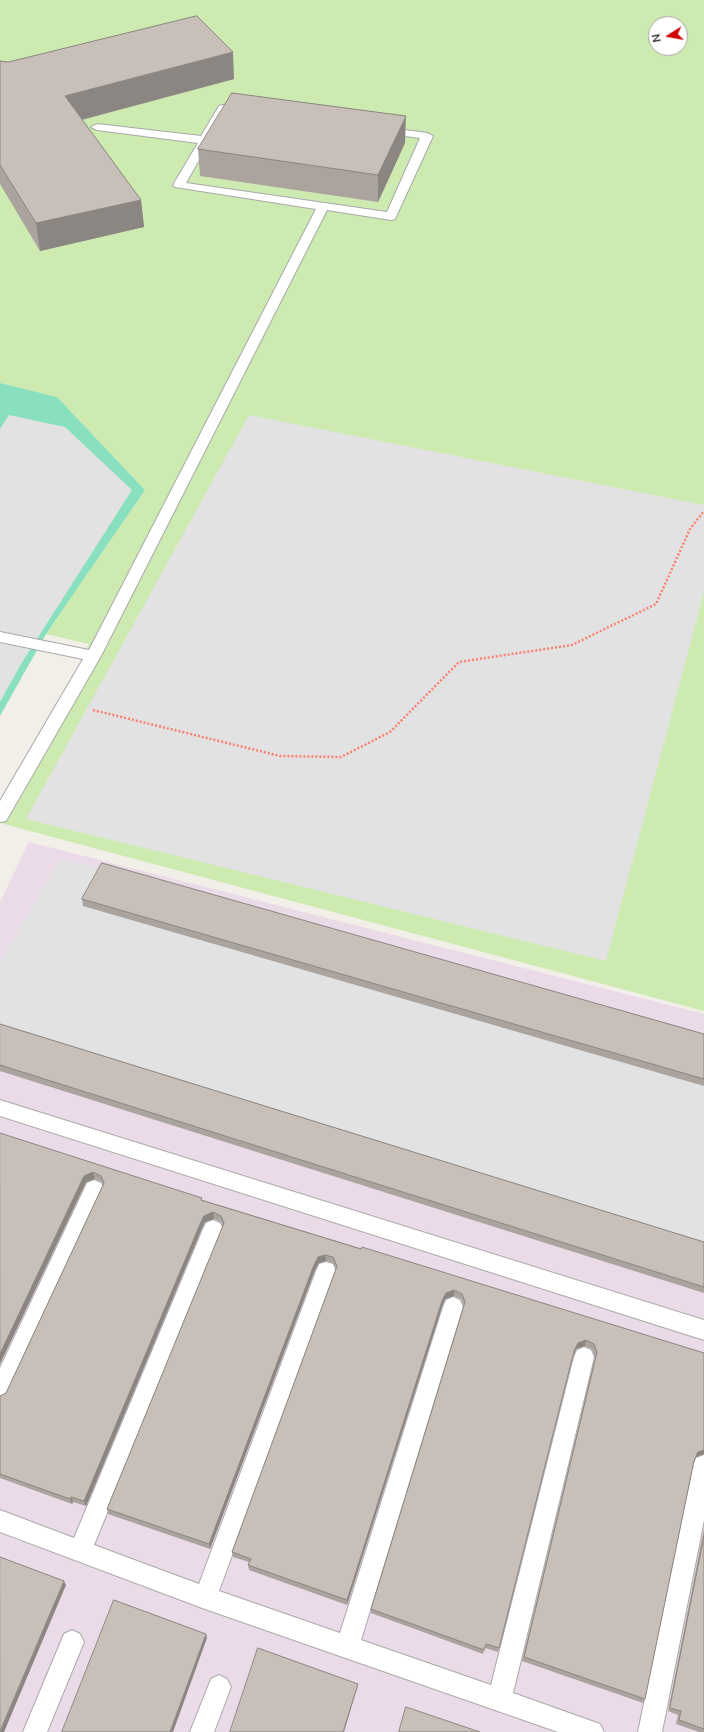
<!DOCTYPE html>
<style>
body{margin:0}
#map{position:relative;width:704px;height:1732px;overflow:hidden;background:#f2efe9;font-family:"Nunito Sans",sans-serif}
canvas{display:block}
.north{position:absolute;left:648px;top:16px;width:40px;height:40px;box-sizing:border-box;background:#fff;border:1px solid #a7a7a7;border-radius:50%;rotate:259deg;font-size:11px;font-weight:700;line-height:16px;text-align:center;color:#222}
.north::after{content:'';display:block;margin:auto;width:14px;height:18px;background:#d40000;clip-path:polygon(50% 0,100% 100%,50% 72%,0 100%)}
</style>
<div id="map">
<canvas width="704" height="1732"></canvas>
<div class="north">N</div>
</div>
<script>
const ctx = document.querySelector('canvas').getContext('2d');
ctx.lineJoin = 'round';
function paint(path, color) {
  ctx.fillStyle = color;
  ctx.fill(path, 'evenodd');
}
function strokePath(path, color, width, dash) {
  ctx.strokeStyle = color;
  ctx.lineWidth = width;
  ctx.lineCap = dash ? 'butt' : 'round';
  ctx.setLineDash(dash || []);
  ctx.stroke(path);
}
paint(new Path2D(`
 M29 842 704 1014V1732H0V902Z`), '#ebdbe8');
paint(new Path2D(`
 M0 0H704V1011L0 823V816L41 746 89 644 46 634 145 490 57 397 0 383ZM656 24H680V48H656Z`), '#cdebb0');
paint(new Path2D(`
 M0 383 57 397 145 490 46 634 0 716Z`), '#88e0be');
paint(new Path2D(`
 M9 415 65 427 132 490 21 664 0 702V429Z
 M249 415 704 505V592L606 961 26 819Z
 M60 858 704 1041V1249L0 1030V962Z`), '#e2e2e2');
const lane = new Path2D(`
 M223 105 427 133 433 136 395 219 391 220 327 210 101 656 6 821 0 822V801L83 659 0 642V632L89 650 316 209 175 187 173 185 198 143 97 130 91 127 97 124 201 136 219 106ZM226 112 420 138 387 212 186 183Z
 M0 1100 704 1320V1340L0 1116Z
 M94 1180 101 1183 104 1189 7 1398 0 1401V1368L87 1183Z
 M213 1220 220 1223 223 1229 94 1545 199 1584 316 1271 319 1264 326 1262 333 1264 336 1271 219 1591 340 1633 443 1307 446 1300 453 1297 460 1300 463 1307 361 1640 491 1685 574 1357 577 1350 584 1347 591 1350 594 1357 513 1693 600 1724 604 1732H558L205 1609 0 1532V1510L74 1538 203 1229 206 1223Z
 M704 1455V1520L662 1732H638L693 1466 696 1458Z
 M72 1630 80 1634 84 1642 47 1732H23L64 1634Z
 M219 1675 227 1679 231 1687 214 1732H190L211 1679Z`);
strokePath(lane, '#a9a9a9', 2);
strokePath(new Path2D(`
 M93 710 280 756 341 757 390 732 459 662 572 645 656 604 690 529 704 511`), '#fa8072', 2.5, [2, 2]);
paint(lane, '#fff');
paint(new Path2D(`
 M0 61 8 62 234 79 82 120 141 200 144 227 40 251 0 184Z
 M405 143 378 202 200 176 198 149Z
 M82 899 704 1034V1086L83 906Z
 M0 1024 704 1242V1293L0 1071Z
 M0 1133 202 1200 704 1353V1454L696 1457 694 1461 645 1699 643 1703 522 1661 595 1357 592 1349 585 1346 576 1349 573 1356 498 1652 485 1648 483 1654 371 1613V1609L464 1306 461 1299 454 1296 445 1299 442 1307 347 1605 249 1570 248 1565 249 1562 233 1557 232 1552 336 1269 333 1263 326 1261 319 1263 315 1270 210 1549 108 1514 107 1509 223 1226 221 1222 214 1219 205 1222 202 1228 86 1506 73 1502 72 1504 0 1478V1396L6 1393 103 1185 102 1182 95 1179 86 1182 0 1364Z
 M704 1528V1732H699L676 1724 678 1715 668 1711Z`), '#aba49e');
paint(new Path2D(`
 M233 52 234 79 69 123 65 96Z
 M406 116 405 143 378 202V175Z
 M141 200 144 227 40 251 36 223Z
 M93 1172 95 1179 86 1182 0 1364V1354L84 1176Z
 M213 1212 214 1219 205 1222 202 1228 86 1506 84 1501 201 1222 204 1216Z
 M325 1255 326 1261 319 1263 315 1270 210 1549 209 1544 314 1265 318 1257Z
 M454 1290V1296L445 1299 442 1307 347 1605V1600L442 1301 446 1293Z
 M586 1340 585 1346 576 1349 573 1357 574 1351 578 1343Z
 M704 1450V1454L695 1457 698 1452Z
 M71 1497 73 1502 72 1504 70 1499Z
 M64 1581 66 1585 4 1732H0Z
 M206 1634 207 1638 173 1732H170Z
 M358 1684 357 1688 344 1732H343Z`), '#8b8681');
const building = new Path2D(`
 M197 16 233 52 65 96 141 200 36 223 0 165V61L8 62Z
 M232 93 406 116 378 175 198 149Z
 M102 863 704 1034V1079L82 899Z
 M0 1024 704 1242V1287L0 1065Z
 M0 1133 202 1198 201 1200 361 1249 362 1247 704 1353V1450L698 1452 694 1461 645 1699 524 1657 597 1352 594 1344 586 1340 578 1343 574 1351 499 1648 486 1644 484 1650 371 1609 465 1302 462 1294 454 1290 446 1293 442 1301 347 1600 248 1565 251 1559 232 1552 337 1266 333 1257 325 1255 318 1257 314 1265 209 1544 107 1509 224 1223 221 1216 213 1212 204 1216 201 1222 84 1501 71 1497 70 1499 0 1474V1396L6 1393 104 1183 101 1176 93 1172 84 1176 0 1354Z
 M704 1536V1729L679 1720 681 1711 670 1708Z
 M0 1557 64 1581 0 1731Z
 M114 1600 206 1634 170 1732H62Z
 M258 1648 358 1684 343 1732H230Z
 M406 1707 480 1732H399Z`);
paint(building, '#c7bfb8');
strokePath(building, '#8b8681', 1);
</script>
